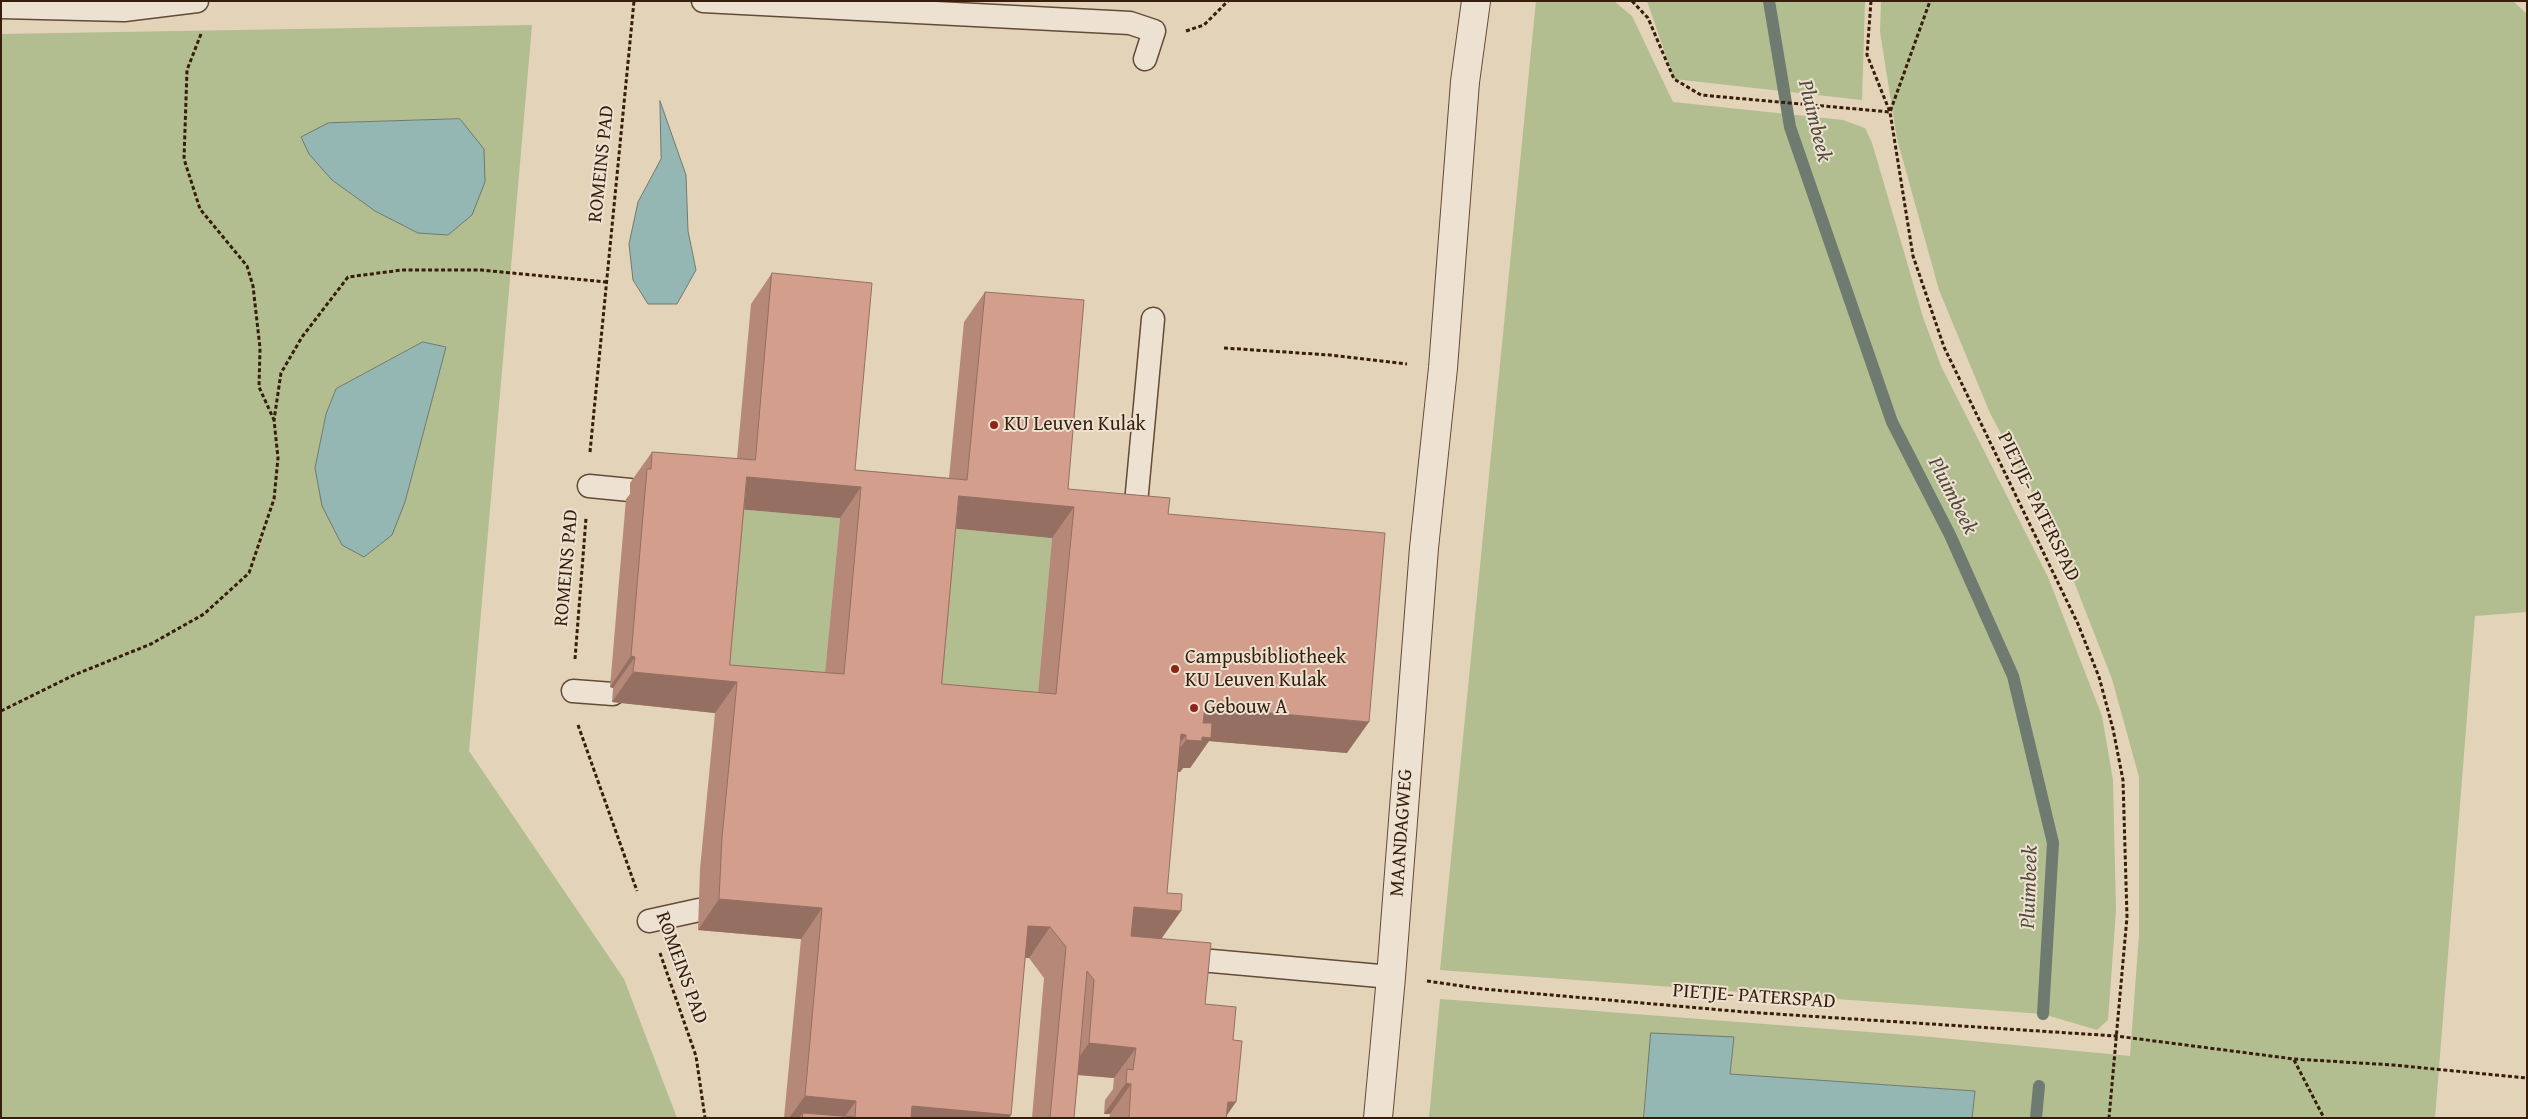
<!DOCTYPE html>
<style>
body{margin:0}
#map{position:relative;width:2528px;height:1119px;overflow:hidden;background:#e3d3b8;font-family:"Gentium Book Plus",serif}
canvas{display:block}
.frame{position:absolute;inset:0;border:2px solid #371e0c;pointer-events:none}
</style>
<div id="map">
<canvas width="2528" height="1119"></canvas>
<div class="frame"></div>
</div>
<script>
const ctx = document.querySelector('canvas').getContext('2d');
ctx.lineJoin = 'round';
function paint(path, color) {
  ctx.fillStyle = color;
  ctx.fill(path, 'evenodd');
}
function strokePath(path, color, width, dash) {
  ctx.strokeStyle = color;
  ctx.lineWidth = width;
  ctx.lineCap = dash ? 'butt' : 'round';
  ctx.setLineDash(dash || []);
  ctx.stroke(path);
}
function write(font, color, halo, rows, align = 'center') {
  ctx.font = font + ' "Gentium Book Plus",serif';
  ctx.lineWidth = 4;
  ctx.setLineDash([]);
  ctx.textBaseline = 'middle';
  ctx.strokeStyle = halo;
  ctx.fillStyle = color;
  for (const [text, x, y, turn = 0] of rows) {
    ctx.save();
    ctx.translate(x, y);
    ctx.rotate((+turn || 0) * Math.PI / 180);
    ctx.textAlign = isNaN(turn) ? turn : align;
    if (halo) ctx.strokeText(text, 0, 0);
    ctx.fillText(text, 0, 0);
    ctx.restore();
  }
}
paint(new Path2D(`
 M1536 1H1614L1632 16 1673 102 1843 120 1865 128 1872 143 1923 317 1941 366 2048 577 2102 716 2113 780 2116 911 2108 1020 2097 1030 2043 1014 1440 970Z
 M1647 1H1865L1862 100 1674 79Z
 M1881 1H2513L2527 14V612L2475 616 2435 1118H1972L1974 1091 1730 1074 1652 1033 1644 1118H1429L1440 999 1920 1036 2130 1056 2139 935V777L2112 679 2059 543 1990 413 1939 290 1897 139 1880 32Z
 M532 25 469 751 624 979 677 1118H1V34ZM460 119 418 233 375 211 332 180 328 123ZM423 342 446 347 405 502 315 468 326 414 336 389Z
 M725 508 840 518 822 705 708 696Z
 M938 527 1052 538 1035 725 921 714Z`), '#b2bd90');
const water = new Path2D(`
 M660 101 686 175 688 231 696 270 677 304H648L633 280 629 244 638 202 661 159Z
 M460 119 484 149 485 182 472 215 448 235 418 233 375 211 332 180 309 154 301 137 328 123Z
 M423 342 446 347 405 502 392 535 364 557 342 545 322 506 315 468 326 414 336 389Z
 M1651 1033 1734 1037 1730 1074 1975 1091 1972 1118H1644Z`);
paint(water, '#95b7b3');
strokePath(water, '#6f7a70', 1);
strokePath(new Path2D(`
 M1769 1 1790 127 1892 422 1950 535 2013 676 2053 843 2043 1014
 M2036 1118 2039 1086`), '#6f7a70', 12);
const lane = new Path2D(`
 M703 1 1130 23 1154 31 1145 59
 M1 7 124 10 197 1
 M589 486 630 490
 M1134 525 1153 319
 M573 691 613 694
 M649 921 699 910
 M1178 958 1391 977`);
const street = new Path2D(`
 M1378 1118 1391 977 1424 548 1443 368 1465 82 1476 1`);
strokePath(lane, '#624b37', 25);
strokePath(street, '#624b37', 30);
strokePath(new Path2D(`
 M1632 1 1648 18 1674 79 1701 95 1890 112 1930 1
 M1871 1 1867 55 1890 112 1913 256 1944 347 2078 624 2099 677 2113 729 2123 780 2127 917 2109 1118
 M1186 31 1204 25 1228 1
 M201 34 187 70 184 159 200 209 247 266 253 286 260 348 259 387 274 420
 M1224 348 1330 355 1407 364
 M590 452 634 1
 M575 659 586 518
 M1 711 74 675 151 644 204 614 249 573 274 499 278 458 274 420 281 373 302 337 348 277 402 270H481L606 282
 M578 725 637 891
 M660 953 696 1056 705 1118
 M1427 981 1483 989 1745 1012 2116 1036 2294 1059 2393 1065 2527 1078
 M2294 1060 2324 1118`), '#371e0c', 3, [4, 2.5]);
strokePath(lane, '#ede2d1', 22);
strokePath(street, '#ede2d1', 28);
paint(new Path2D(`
 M772 273 855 470 949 478 964 322 985 292 1068 489 1168 514 1347 753 1209 741 1190 768H1183L1180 772H1178L1162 939 1205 1004 1226 1118H1109L1110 1114H1104L1105 1100 1113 1089 1114 1078 1078 1075 1074 1118H1032L1044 978 1029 958H1025L1009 1118H784L801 939 698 930 700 869 715 713 612 702 613 688 610 687 626 499 630 494V483L652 452 737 459 751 304ZM744 509 840 518 825 673 730 665ZM956 528 1052 538 1038 693 942 684Z`), '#b58878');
paint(new Path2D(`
 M747 477 861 487 840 518 725 508Z
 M959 496 1074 507 1052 538 938 527Z
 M631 656 635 657 613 688 610 687Z
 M633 672 737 682 715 713 612 702Z
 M1205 707 1369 722 1347 753 1209 741 1190 768H1183L1180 772 1164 770 1186 740Z
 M1181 734 1186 735 1164 765Z
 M719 899 822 908 801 939 698 930Z
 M1134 907 1181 911 1159 942 1113 938Z
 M1028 926 1050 927 1029 958 1006 957Z
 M1089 1043 1136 1048 1114 1078 1067 1074Z
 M1126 1083 1131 1084 1110 1114H1104Z
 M805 1096 856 1101 844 1118 803 1113 799 1118H789Z
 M1228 1102H1236L1225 1118Z
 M912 1106 1011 1115 1009 1118H904Z`), '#946f62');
const building = new Path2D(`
 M772 273 872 283 855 470 967 480 985 292 1084 300 1068 489 1170 498 1168 514 1385 533 1369 722 1205 707 1203 723H1212L1211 738 1202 737V741L1186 740V735L1181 734 1167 893 1182 894 1181 911 1134 907 1131 936 1211 943 1205 1004 1236 1007 1233 1040 1242 1041 1236 1102H1228L1226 1118H1129L1131 1084 1126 1083 1127 1069 1133 1070 1136 1048 1089 1043 1094 980 1087 971 1074 1118H1050L1066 947 1050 927 1028 926 1011 1115 912 1106 911 1118H802L803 1113 855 1117 856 1101 805 1096 822 908 719 899 722 838 737 682 633 672 635 657 631 656 647 469H651L652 452 755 460ZM747 477 861 487 844 674 730 665ZM959 496 1074 507 1056 694 942 684Z`);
paint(building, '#d39e8c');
strokePath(building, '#946f62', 1);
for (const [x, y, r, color] of [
 [994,425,5,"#8f2418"],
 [1175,669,5,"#8f2418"],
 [1194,708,5,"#8f2418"]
]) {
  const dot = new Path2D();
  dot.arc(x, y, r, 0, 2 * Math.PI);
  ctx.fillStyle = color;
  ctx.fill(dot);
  strokePath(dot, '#ede2d1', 2);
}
write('20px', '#371e0c', '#ede2d1', [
 ["ROMEINS PAD",602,164,-84],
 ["PIETJE- PATERSPAD",2038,507,64],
 ["ROMEINS PAD",567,568,-85],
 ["MAANDAGWEG",1402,833,-86],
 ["ROMEINS PAD",681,968,70],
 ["PIETJE- PATERSPAD",1754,997,4]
]);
write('20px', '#371e0c', '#ede2d1', [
 ["KU Leuven Kulak",1004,425],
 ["Campusbibliotheek",1185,658],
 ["KU Leuven Kulak",1185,681],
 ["Gebouw A",1204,708]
], 'left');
write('italic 21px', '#534c3e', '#ede2d1', [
 ["Pluimbeek",1814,121,76],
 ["Pluimbeek",1952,496,63],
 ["Pluimbeek",2030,887,-88]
]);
</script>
